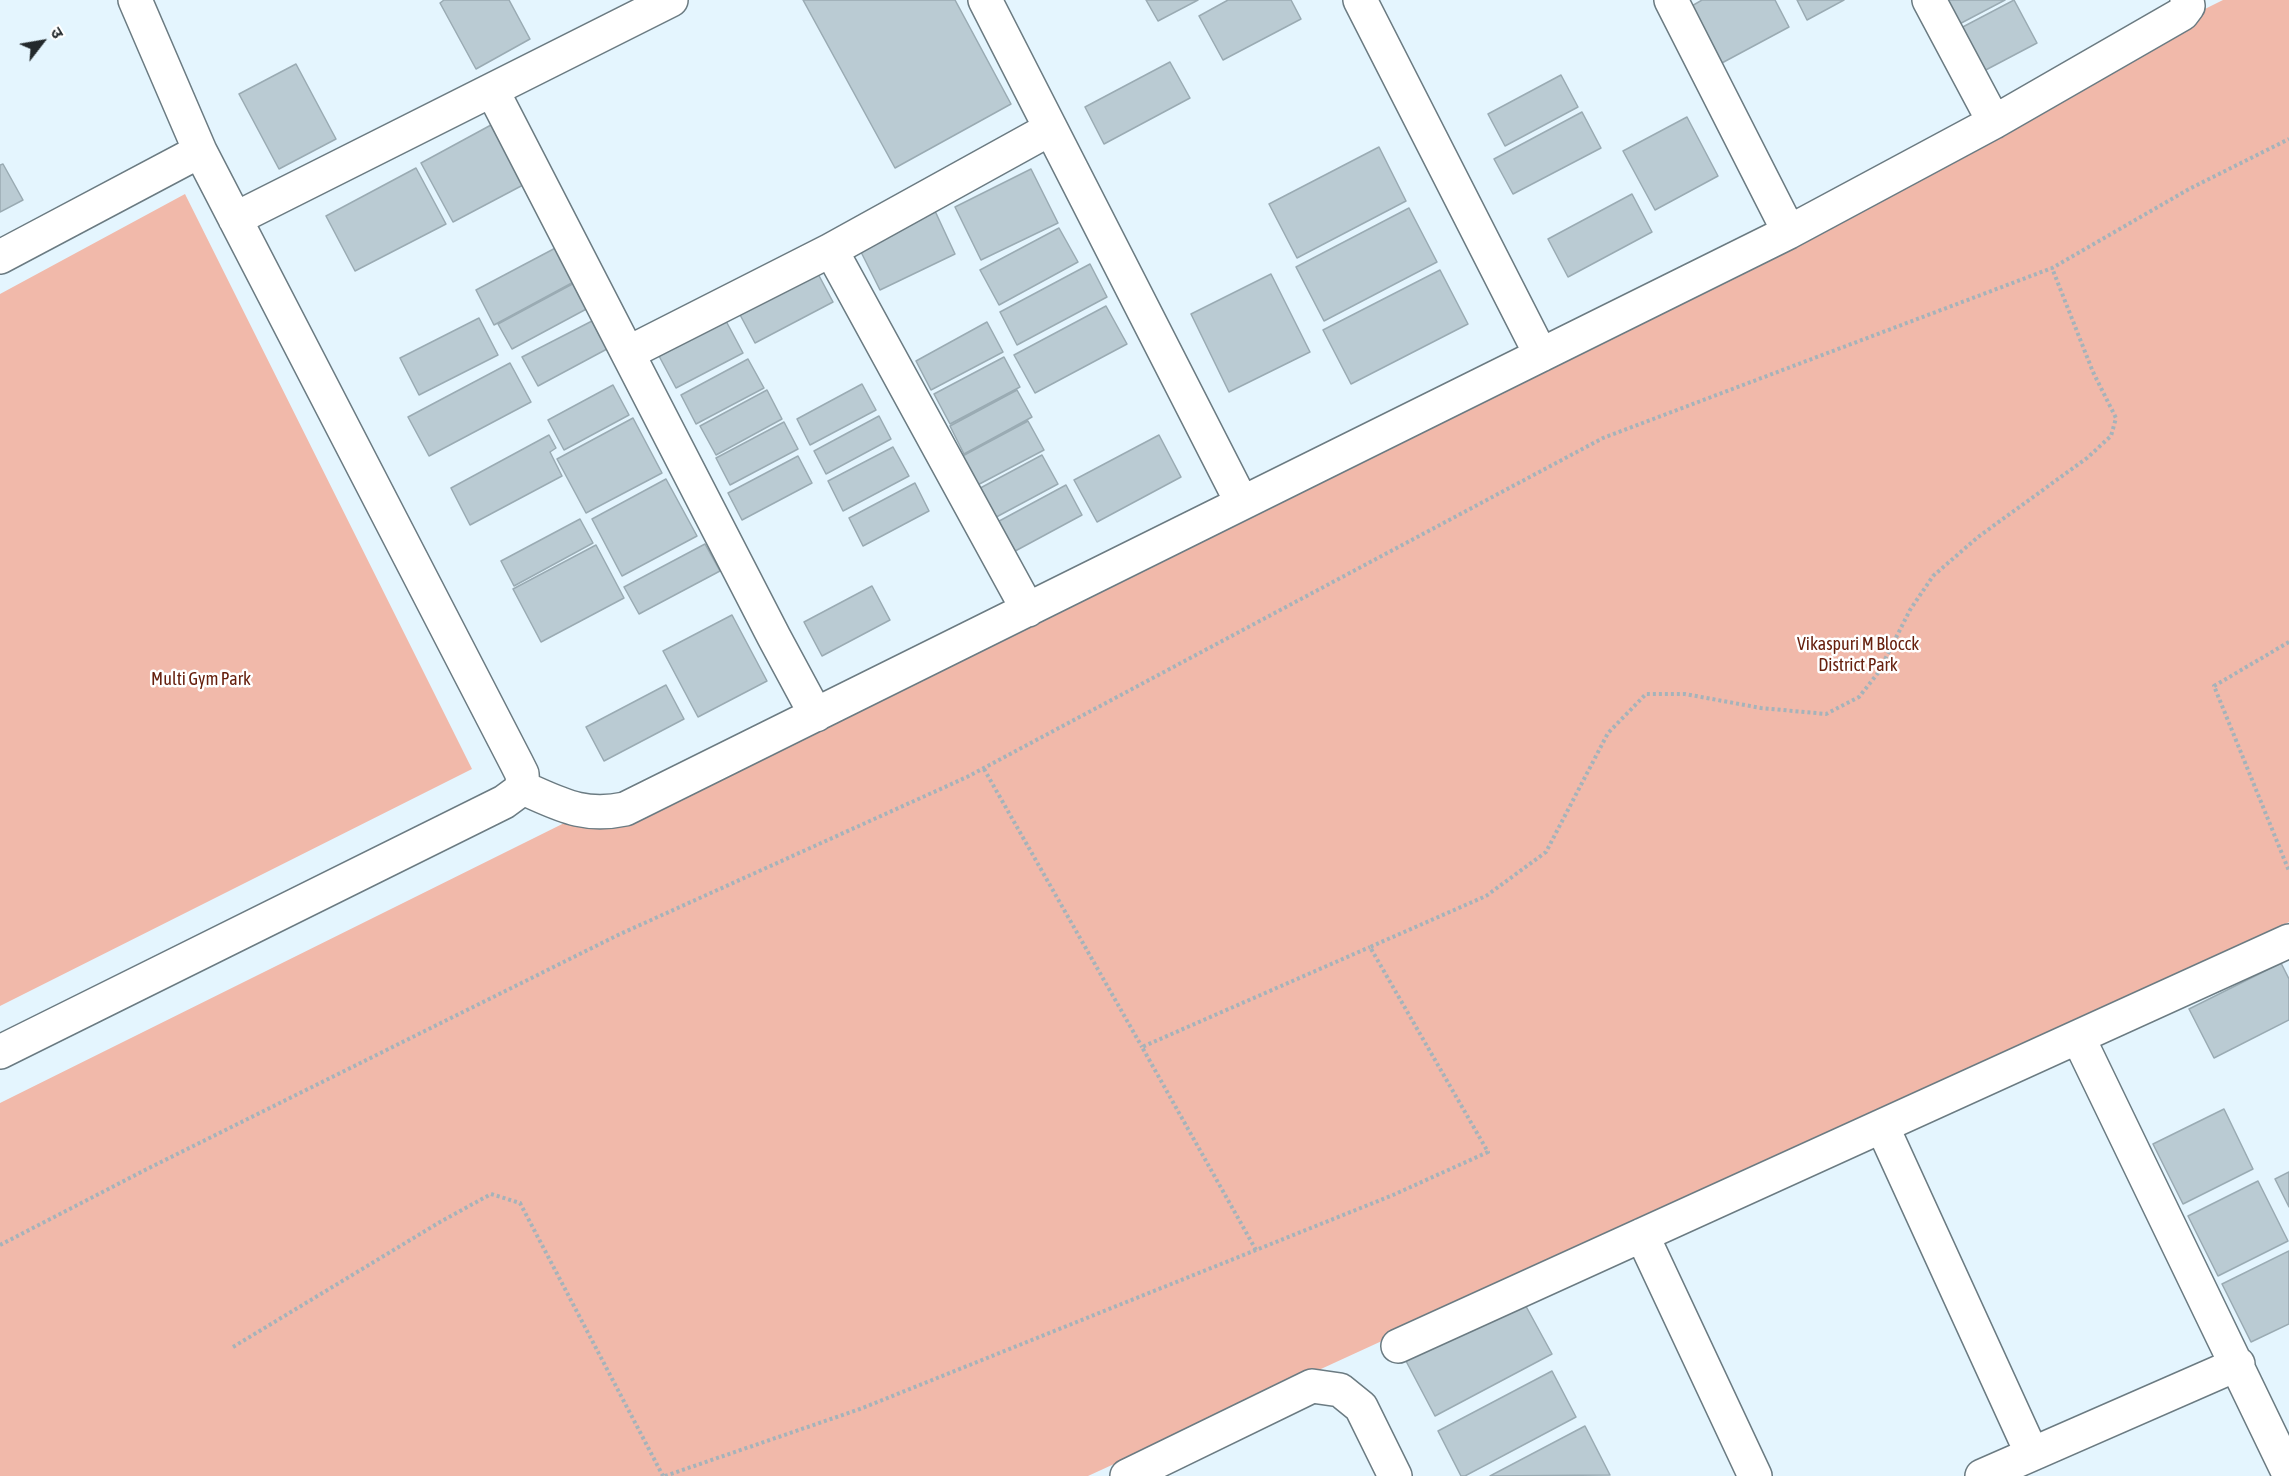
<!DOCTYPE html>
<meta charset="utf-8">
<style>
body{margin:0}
#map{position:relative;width:2289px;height:1476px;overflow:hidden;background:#e4f5fe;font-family:"Asap Condensed","Noto Sans Devanagari",sans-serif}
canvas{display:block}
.north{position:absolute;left:12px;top:12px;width:60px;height:60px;-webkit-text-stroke:4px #fff;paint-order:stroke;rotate:59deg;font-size:16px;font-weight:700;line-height:24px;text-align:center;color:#23292c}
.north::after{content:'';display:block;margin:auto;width:21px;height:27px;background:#23292c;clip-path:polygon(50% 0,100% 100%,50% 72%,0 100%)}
</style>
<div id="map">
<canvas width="2289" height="1476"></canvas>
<div class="north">उ</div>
</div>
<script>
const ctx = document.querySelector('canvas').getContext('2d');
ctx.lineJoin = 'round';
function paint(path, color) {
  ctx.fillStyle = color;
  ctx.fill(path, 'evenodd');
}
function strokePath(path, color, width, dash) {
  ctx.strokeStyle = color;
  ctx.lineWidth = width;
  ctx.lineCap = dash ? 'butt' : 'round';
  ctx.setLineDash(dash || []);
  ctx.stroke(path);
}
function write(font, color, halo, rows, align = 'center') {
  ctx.font = font + ' "Asap Condensed",sans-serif';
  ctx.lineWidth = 5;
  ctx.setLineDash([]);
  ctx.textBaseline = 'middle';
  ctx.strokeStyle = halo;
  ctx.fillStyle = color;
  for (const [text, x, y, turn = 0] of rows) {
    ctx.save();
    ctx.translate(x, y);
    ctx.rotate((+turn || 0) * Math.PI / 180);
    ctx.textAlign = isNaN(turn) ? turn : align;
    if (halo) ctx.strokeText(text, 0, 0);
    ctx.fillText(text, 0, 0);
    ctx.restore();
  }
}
paint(new Path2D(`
 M2223 0H2289V922L2257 939 1088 1476H0V1103Z
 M185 194 472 769 0 1006V294Z`), '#f1b9aa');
const building = new Path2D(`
 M444 0H509L530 39 476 69 440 3Z
 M803 0H955L1011 104 895 168Z
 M1146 0H1198L1158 21Z
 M1228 0H1291L1301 19 1223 60 1199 16Z
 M1702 0H1775L1789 27 1720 64 1690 7Z
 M1797 0H1844L1807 20Z
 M1939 0H2005L1948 30Z
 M2014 0 2037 43 1980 73 1957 30Z
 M1170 62 1190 98 1104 144 1085 107Z
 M296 64 336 139 279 169 239 94Z
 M1561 75 1578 107 1505 146 1488 114Z
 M1582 112 1601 148 1513 194 1494 159Z
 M1687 117 1718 176 1655 210 1623 151Z
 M491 125 523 185 453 222 421 163Z
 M1379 147 1406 201 1297 258 1269 204Z
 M3 164 23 200 0 212V165Z
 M416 168 446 224 355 271 326 216Z
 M1031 169 1058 223 981 260 955 207Z
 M1632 194 1652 232 1568 277 1548 239Z
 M1409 208 1437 262 1324 321 1296 267Z
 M935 211 955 254 880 290 859 248Z
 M1059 228 1078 262 999 305 980 270Z
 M563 244 581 278 494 325 476 290Z
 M1090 264 1107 297 1017 345 1000 312Z
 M816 270 833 302 755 343 738 311Z
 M1440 270 1468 324 1351 384 1323 330Z
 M1271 274 1310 352 1229 392 1191 314Z
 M578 281 592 306 512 349 498 324Z
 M1106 306 1127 344 1035 393 1014 355Z
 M479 318 498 355 419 395 400 358Z
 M592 321 607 349 538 386 522 357Z
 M726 321 743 353 676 388 659 356Z
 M987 322 1003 352 931 390 916 361Z
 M1004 357 1020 387 950 424 934 394Z
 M748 359 764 388 696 424 681 395Z
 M510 363 531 402 429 456 408 417Z
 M862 384 876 410 810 445 797 419Z
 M613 385 629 415 564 450 548 420Z
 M767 390 782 419 716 455 700 426Z
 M1017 390 1032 417 964 454 950 426Z
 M879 416 891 439 826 474 814 451Z
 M633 418 662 473 586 513 557 459Z
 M1028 421 1044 450 970 489 955 460Z
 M784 422 798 449 730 485 716 458Z
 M549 435 556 448 550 452 562 476 470 525 451 488Z
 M1159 435 1181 477 1097 522 1074 480Z
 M893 447 909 476 843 511 828 481Z
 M1042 455 1058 484 987 522 971 493Z
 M798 456 812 483 742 520 728 493Z
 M666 479 697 536 622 576 592 519Z
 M915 483 929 511 863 546 849 518Z
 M1066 485 1082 515 1006 556 990 526Z
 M580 519 593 543 514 586 501 561Z
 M705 544 720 571 639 614 624 587Z
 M596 545 624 598 541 642 513 589Z
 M872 586 890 620 822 656 804 622Z
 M732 615 767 681 698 717 663 651Z
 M666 685 684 719 604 761 586 727Z
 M2281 963 2289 979V1020L2214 1058 2189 1009Z
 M2224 1109 2253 1169 2183 1204 2153 1144Z
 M2289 1172V1207L2275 1179Z
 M2258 1181 2288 1241 2218 1276 2188 1216Z
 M2289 1251V1324L2251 1342 2222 1284Z
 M1522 1299 1552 1354 1435 1416 1406 1361Z
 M1552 1371 1576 1417 1465 1476H1461L1438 1431Z
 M1585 1426 1610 1475 1490 1476Z`);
paint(building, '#bacbd3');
strokePath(building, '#9aabb3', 1.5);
const minor = new Path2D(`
 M985 0 1242 503
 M1360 0 1541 355
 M1671 0 1789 232
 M1929 0 1994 122
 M492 90 774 637 816 715
 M235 219 671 0
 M831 250 1050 129
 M0 257 200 151
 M628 353 831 250 1028 610
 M523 788C560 804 583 818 625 809L1789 232 1994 122 2182 14 2188 6 2187 0
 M2078 1037 2289 1474
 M0 1052 504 802 523 788 522 774 516 762 200 151 135 0
 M1882 1126 2032 1454
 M1642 1235 1755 1476
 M1398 1346 2289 941
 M1127 1476 1312 1386 1340 1390 1361 1407 1395 1476
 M1982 1476 2238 1364`);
strokePath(minor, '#6b7b82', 36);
strokePath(new Path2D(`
 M2289 642 2214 686 2289 871
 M984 769 1142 1047
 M0 1245 149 1168 618 935 967 777 1603 438 2052 268 2189 189 2289 139
 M1256 1250 1142 1047 1370 947
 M233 1347 440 1222 491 1194 520 1203 663 1476
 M665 1476 860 1409 1393 1195 1488 1152 1370 947 1486 896 1546 852 1608 733 1646 694H1685L1761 708 1826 714 1859 697 1878 673 1910 610 1933 576 1978 537 2087 458 2111 436 2116 418 2093 372 2052 268`), '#a5b3ba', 4, [3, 3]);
strokePath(minor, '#fff', 33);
write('18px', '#67200e', '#fff', [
 ["Vikaspuri M Blocck",1858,644],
 ["District Park",1858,665],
 ["Multi Gym Park",201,679]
]);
</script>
